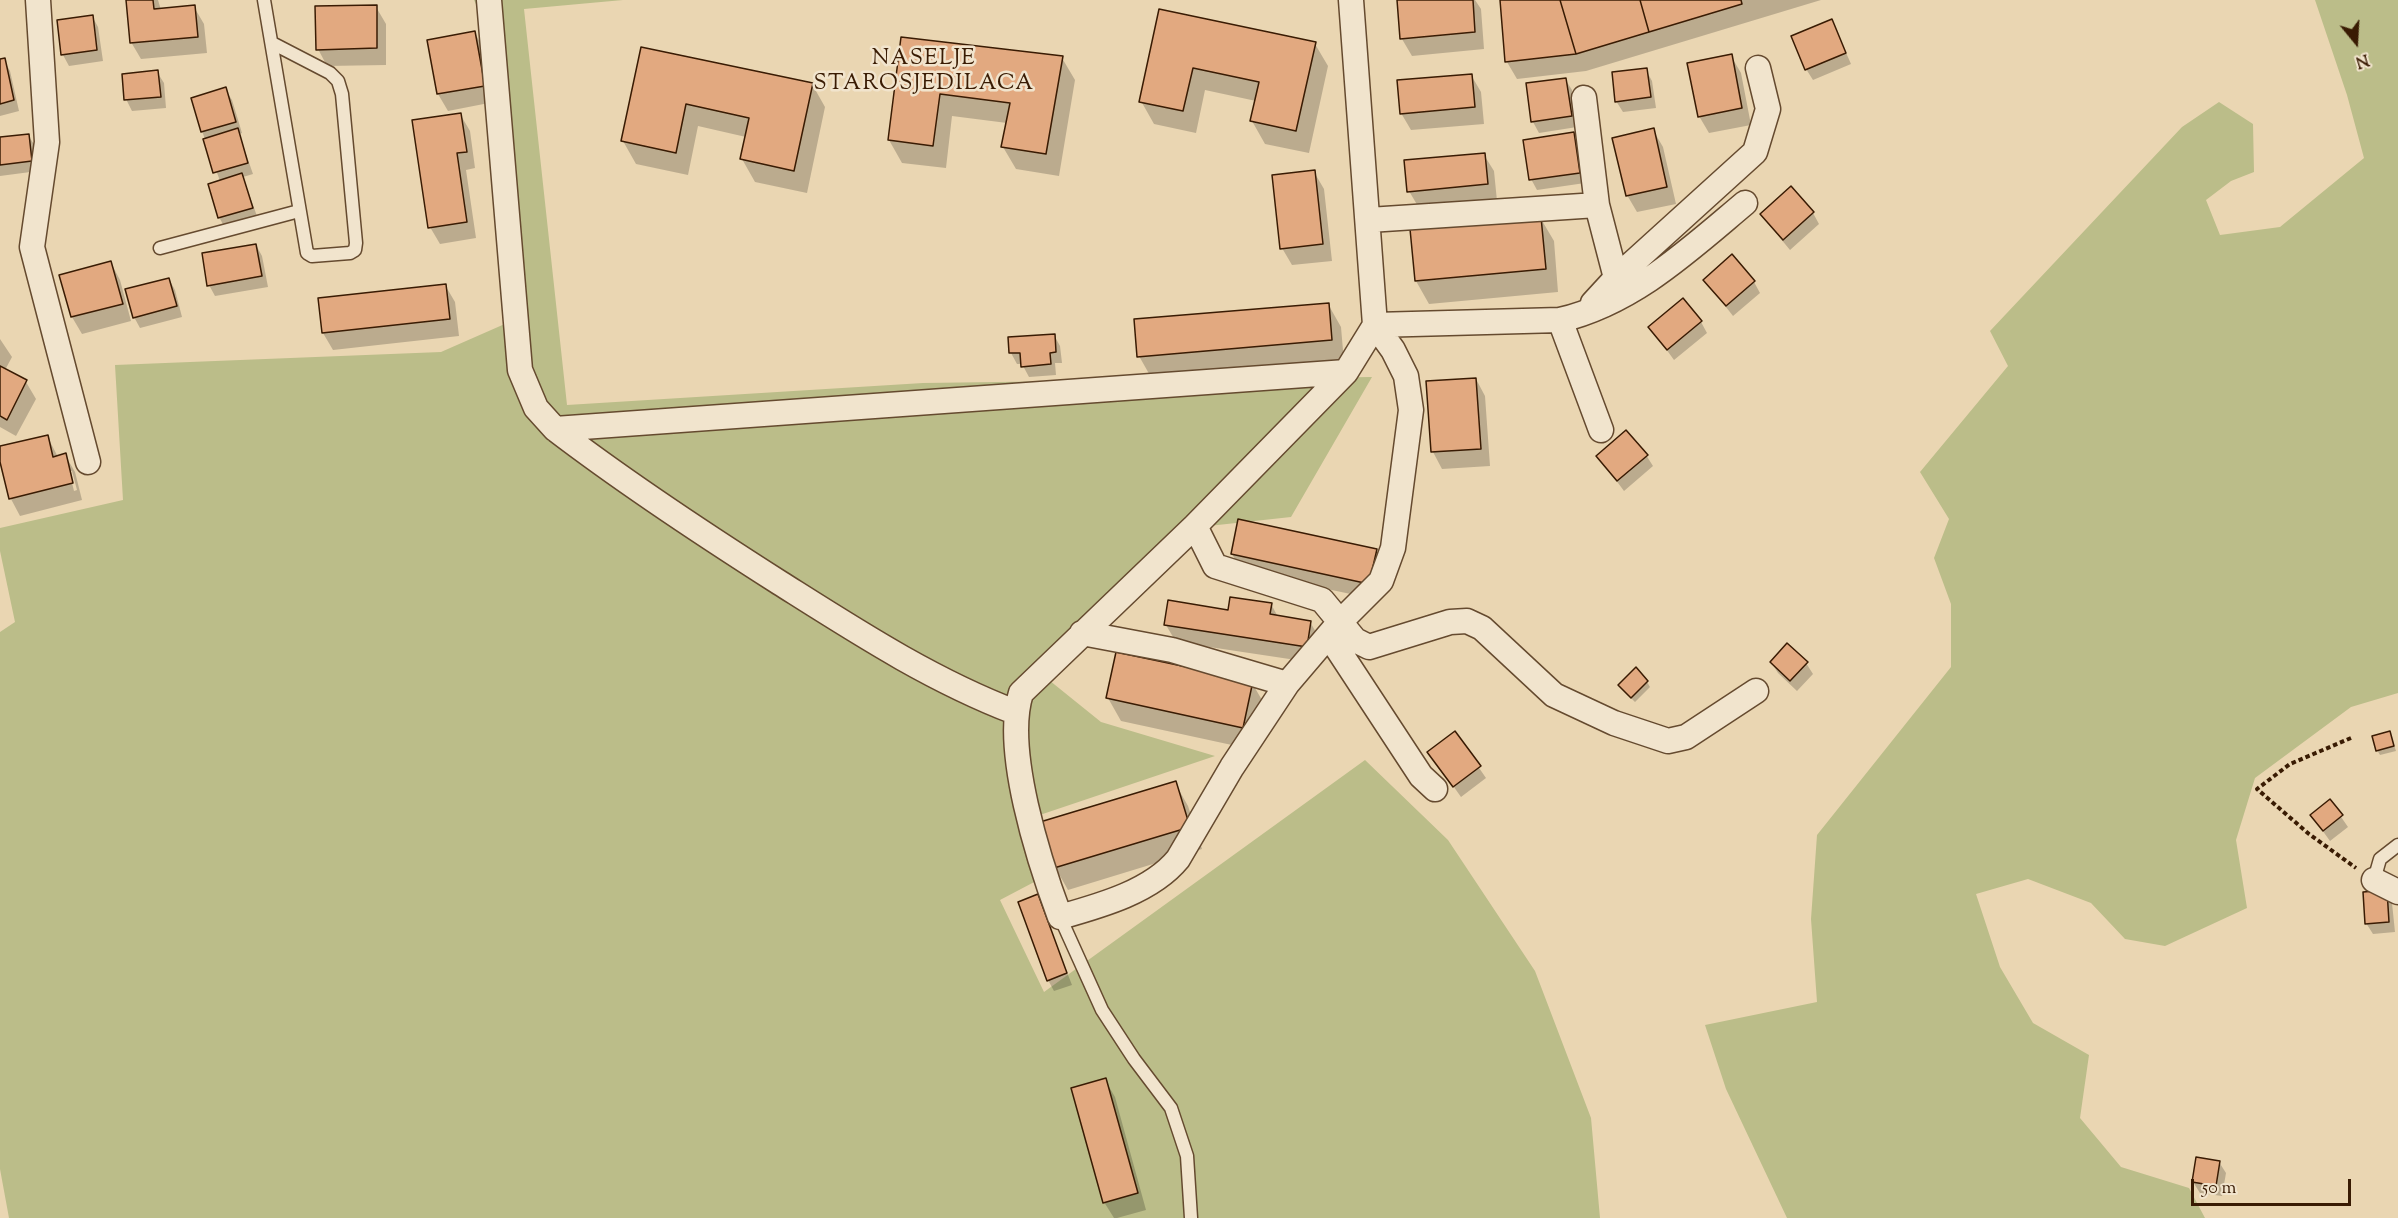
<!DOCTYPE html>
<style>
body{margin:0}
#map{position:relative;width:2398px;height:1218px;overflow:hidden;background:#ead6b2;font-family:"Sorts Mill Goudy",serif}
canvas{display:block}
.north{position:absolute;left:2326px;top:12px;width:60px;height:60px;-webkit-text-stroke:4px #f1e4cd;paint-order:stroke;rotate:162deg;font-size:16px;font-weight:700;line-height:24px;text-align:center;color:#391b03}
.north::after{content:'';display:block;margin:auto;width:21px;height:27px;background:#391b03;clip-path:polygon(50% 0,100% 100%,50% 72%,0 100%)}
.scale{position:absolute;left:2191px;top:1179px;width:160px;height:27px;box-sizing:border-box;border:3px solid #391b03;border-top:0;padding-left:8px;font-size:18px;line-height:21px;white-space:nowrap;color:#391b03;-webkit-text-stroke:4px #f1e4cd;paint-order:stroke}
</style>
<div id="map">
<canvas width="2398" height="1218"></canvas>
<div class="north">N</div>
<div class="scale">50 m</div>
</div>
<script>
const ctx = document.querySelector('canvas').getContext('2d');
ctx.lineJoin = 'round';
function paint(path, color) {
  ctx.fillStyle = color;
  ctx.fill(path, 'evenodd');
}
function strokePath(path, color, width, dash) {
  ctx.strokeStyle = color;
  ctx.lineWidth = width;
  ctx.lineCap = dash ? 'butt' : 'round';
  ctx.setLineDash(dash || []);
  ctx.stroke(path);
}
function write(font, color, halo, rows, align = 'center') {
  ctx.font = font + ' "Sorts Mill Goudy",serif';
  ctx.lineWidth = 5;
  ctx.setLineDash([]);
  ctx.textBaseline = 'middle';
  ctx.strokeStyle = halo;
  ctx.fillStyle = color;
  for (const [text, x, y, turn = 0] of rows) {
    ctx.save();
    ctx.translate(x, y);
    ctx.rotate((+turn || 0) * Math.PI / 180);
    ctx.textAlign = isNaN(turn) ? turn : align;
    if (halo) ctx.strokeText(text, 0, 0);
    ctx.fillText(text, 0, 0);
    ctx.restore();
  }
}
paint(new Path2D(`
 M474 0H623L524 9 567 405 923 383 1372 377 1291 517 1181 529 1034 668 1101 722 1215 756 1019 822 1038 880 1000 900 1044 992 1365 760 1448 840 1535 971 1591 1118 1600 1218H9L0 1169V632L15 622 0 551V528L123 500 115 365 441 352 507 323 480 13Z
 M2315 0H2398V693L2351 707 2255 778 2236 840 2247 908 2165 946 2125 939 2091 903 2028 879 1976 894 2000 967 2033 1023 2089 1055 2080 1118 2121 1167 2189 1188 2205 1218H1787L1726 1089 1705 1025 1817 1002 1811 919 1817 835 1951 667V604L1934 558 1949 519 1920 472 2008 366 1990 331 2182 127 2219 102 2253 124 2254 172 2231 181 2206 200 2220 235 2280 227 2364 158 2347 95Z`), '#bbbd89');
paint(new Path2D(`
 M128 0H158L161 10 194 7 204 24 207 53 141 59 131 42Z
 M1398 0H1475L1481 9 1484 49 1412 56 1402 39Z
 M1502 0H1821L1586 71 1517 79 1507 62Z
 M376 7 386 24V65L327 66 318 49Z
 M1161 10 1315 44 1328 66 1309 153 1265 144 1252 121 1256 101 1205 90 1196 133 1154 124 1141 101Z
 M92 16 98 27 103 61 69 66 63 55 58 21Z
 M1832 21 1851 64 1813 80 1806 69Z
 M475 33 484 50 494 102 448 111 438 94Z
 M903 38 1062 58 1075 80 1059 176 1016 169 1003 147 1007 123 952 116 946 168 902 163 889 140Z
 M642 49 812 84 825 107 807 193 755 182 742 159 746 137 698 126 688 175 636 164 623 141Z
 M1731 56 1741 73 1751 125 1709 133 1699 116Z
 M4 60 10 71 19 111 0 116V61Z
 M1646 70 1652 81 1656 108 1623 112 1616 101Z
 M157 72 164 83 166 108 132 111 126 99Z
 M1471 75 1481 92 1484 124 1411 130 1401 113Z
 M1565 79 1572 90 1577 127 1539 133 1533 122Z
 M225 89 232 100 242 133 239 134 253 174 243 177 258 219 225 228 219 217 220 181 202 131Z
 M460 114 470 131 475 168 466 170 476 238 440 244 430 227Z
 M1653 130 1663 147 1676 204 1637 212 1627 195Z
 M1573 134 1579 145 1585 183 1537 190 1531 179Z
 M28 135 35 146 38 171 0 176V139Z
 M1484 155 1494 171 1497 201 1419 208 1409 191Z
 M1314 172 1324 189 1332 261 1292 265 1282 248Z
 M1813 213 1819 224 1790 250 1761 215Z
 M1541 219 1554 241 1558 292 1429 304 1416 281Z
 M256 245 262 256 268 287 215 296 209 285Z
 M111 263 120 280 131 321 82 334 72 317 61 276Z
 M169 279 175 290 182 317 140 328 134 317Z
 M1705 280 1754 282 1760 293 1733 316Z
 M445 285 455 302 459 336 333 350 323 333Z
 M1328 304 1341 327 1344 362 1152 379 1139 356Z
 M1701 322 1707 333 1674 360 1650 327Z
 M1054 335 1060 346 1062 363H1055L1056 375 1029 377 1022 364H1017L1011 353Z
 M0 339 12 357 5 370 26 382 36 399 16 436 0 427Z
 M1476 379 1485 396 1490 466 1442 469 1433 452 1428 383Z
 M47 436 58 457 65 455 75 472 82 500 20 516 11 499 0 448ZM69 471H72L77 490 74 491Z
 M1646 455 1653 466 1624 491 1598 456Z
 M1376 551 1386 568 1379 600 1242 571 1232 554Z
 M1271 604 1278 617 1310 622 1320 639 1316 663 1176 642 1166 625Z
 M1771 662 1806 663 1813 674 1797 691 1778 673Z
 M1647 682 1650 687 1635 702 1623 690Z
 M1252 683 1265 705 1255 750 1121 721 1108 698Z
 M1455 733 1486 778 1461 797 1429 752Z
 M2390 733 2396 751 2380 755 2377 750Z
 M1175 783 1188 806 1202 849 1068 890 1055 867Z
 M2330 801 2348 827 2330 841 2312 816Z
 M2386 892 2392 903 2395 932 2373 934 2366 923Z
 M1037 896 1072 985 1054 991 1048 980Z
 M1105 1080 1115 1097 1146 1210 1117 1218H1114L1104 1202Z
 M2219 1162 2226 1173 2222 1196 2200 1193 2193 1182Z`), '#0003');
const building = new Path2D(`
 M126 0H153L154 9 195 5 198 37 130 43Z
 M1397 0H1473L1475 32 1400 39Z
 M1500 0H1560L1576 54 1505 62Z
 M1560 0H1640L1649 32 1576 54Z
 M1640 0H1741L1742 4 1649 32Z
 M377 5V48L316 50 315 6Z
 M1159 9 1316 42 1296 131 1250 121 1259 82 1193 68 1183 111 1139 102Z
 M93 15 97 50 61 55 57 20Z
 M1832 19 1846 53 1805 70 1791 36Z
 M475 31 485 86 437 94 427 40Z
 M901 37 1063 56 1046 154 1001 147 1010 103 940 94 933 146 888 140Z
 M641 47 813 83 794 171 740 159 749 118 686 104 676 153 621 141Z
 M1732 54 1742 108 1698 117 1687 63Z
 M5 58 14 100 0 104V59Z
 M1647 68 1651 97 1615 102 1612 72Z
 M158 70 161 97 124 100 122 74Z
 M1472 74 1475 107 1400 114 1397 80Z
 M1566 78 1572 116 1531 122 1526 83Z
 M226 87 236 122 201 132 191 98Z
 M461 113 467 152 457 153 467 222 428 228 412 120Z
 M238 128 248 163 213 173 203 139Z
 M1654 128 1667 187 1626 196 1612 138Z
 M1574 132 1580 173 1529 180 1523 140Z
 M29 134 32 161 0 165V137Z
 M1485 153 1488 184 1407 192 1404 160Z
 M1315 170 1323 244 1280 249 1272 175Z
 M242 173 253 208 218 218 208 184Z
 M1791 186 1814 212 1783 240 1760 214Z
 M1541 217 1546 269 1415 281 1410 229Z
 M256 244 262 276 207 286 202 253Z
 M1732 254 1755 281 1726 306 1703 280Z
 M111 261 123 304 71 317 59 275Z
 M169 278 177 306 133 318 125 289Z
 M446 284 450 319 322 333 318 298Z
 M1683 298 1702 321 1667 350 1648 327Z
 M1329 303 1332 340 1137 357 1134 319Z
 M1055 334 1056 352 1050 353 1051 364 1021 367 1020 353H1009L1008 337Z
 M0 366 27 380 7 420 0 416Z
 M1476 378 1481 449 1431 452 1426 381Z
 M1626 430 1648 455 1617 481 1596 456Z
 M48 435 53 457 66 453 73 483 9 499 0 462V446Z
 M1238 519 1377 549 1369 584 1231 554Z
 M1230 597 1272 603 1270 614 1311 621 1307 647 1164 625 1168 600 1228 610Z
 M1787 643 1808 662 1790 681 1770 662Z
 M1116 652 1253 681 1243 728 1106 698Z
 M1636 667 1648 681 1631 698 1618 685Z
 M1455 731 1481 766 1453 787 1427 752Z
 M2390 731 2394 746 2376 751 2372 736Z
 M1176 781 1190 827 1054 868 1040 822Z
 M2330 799 2343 815 2323 831 2310 815Z
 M2387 890 2389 922 2365 924 2363 892Z
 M1038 894 1067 973 1047 981 1018 902Z
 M1106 1078 1138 1193 1103 1203 1071 1088Z
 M2196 1157 2220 1161 2216 1186 2192 1182Z`);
paint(building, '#e2a980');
strokePath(building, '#391b03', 1.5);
const service = new Path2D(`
 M264 0 307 253 312 256 350 253 355 250 356 243 342 94 338 81 330 73 272 43
 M160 248 299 211
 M2374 880 2380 859 2398 845
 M1060 917 1102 1010 1134 1059 1171 1108 1187 1156 1191 1218`);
const minor = new Path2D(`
 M38 0 47 142 32 247 88 462
 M489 0 520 370 536 408 555 429 1346 372
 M1351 0 1375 325 1346 372 1195 526 1021 693C1003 749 1039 861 1060 917 1099 906 1151 892 1178 859L1232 767 1287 684 1339 623 1381 581 1393 548 1411 410 1406 376 1393 350 1375 325
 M1584 98 1597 205 1616 278
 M1369 220 1597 205
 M1593 303 1616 278 1755 152 1768 109 1758 68
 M1560 320 1601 430
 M1375 325 1560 320C1633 303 1689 250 1745 203
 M555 429C627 484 703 534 780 583 856 631 931 680 1015 712
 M1195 526 1215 566 1322 600 1355 640 1369 647 1450 622 1467 621 1482 628 1554 695 1614 723 1668 741 1686 737 1756 691
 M1339 623 1337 648 1421 776 1435 789
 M1082 633 1172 650 1287 684
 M2374 880 2398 892`);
strokePath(service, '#654a2f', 15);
strokePath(minor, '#654a2f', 27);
strokePath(new Path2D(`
 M2351 738 2290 764 2257 789 2309 834 2356 868`), '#391b03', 4, [4.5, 3]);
strokePath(service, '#f1e4cd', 12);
strokePath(minor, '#f1e4cd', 24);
ctx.letterSpacing = '1.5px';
write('22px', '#391b03', '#f1e4cd', [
 ["NASELJE",924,60],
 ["STAROSJEDILACA",924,85]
]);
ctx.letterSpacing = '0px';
</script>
